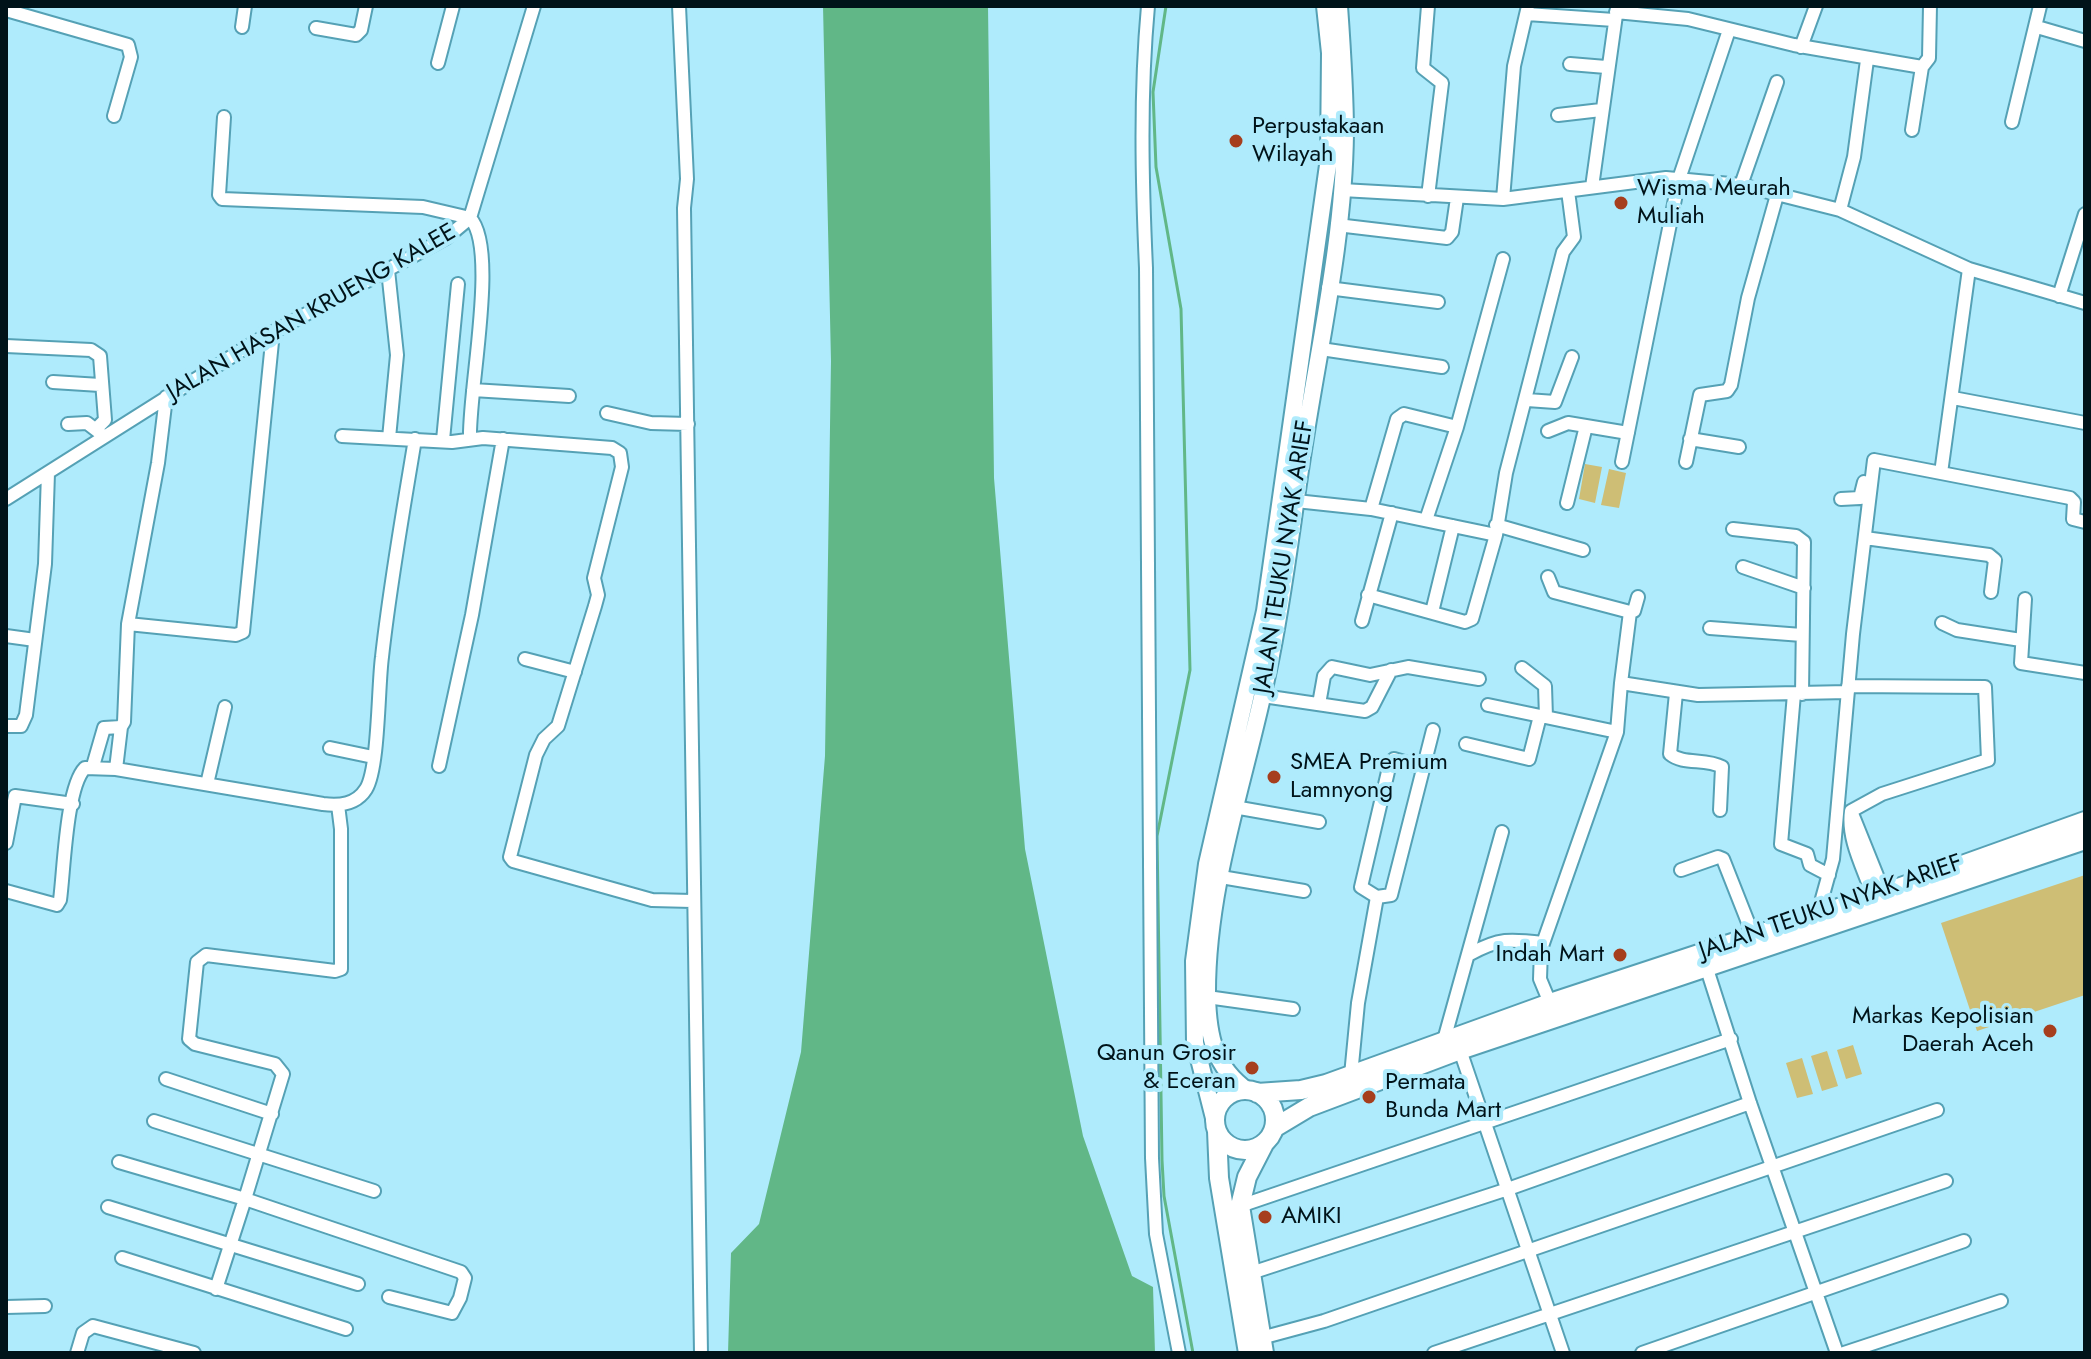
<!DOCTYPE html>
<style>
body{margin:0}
#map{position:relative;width:2091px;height:1359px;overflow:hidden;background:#afebfc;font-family:Jost,sans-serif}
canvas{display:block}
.frame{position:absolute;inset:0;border:8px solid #001319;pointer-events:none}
</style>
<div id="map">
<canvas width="2091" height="1359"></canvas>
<div class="frame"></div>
</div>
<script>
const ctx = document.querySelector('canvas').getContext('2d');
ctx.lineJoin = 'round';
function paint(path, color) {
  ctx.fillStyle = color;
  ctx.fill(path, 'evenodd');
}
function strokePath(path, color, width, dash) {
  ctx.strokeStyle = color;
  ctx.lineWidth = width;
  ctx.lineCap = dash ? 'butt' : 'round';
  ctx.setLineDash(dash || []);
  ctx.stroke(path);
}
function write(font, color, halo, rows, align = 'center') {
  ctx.font = font + ' Jost,sans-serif';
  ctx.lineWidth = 8;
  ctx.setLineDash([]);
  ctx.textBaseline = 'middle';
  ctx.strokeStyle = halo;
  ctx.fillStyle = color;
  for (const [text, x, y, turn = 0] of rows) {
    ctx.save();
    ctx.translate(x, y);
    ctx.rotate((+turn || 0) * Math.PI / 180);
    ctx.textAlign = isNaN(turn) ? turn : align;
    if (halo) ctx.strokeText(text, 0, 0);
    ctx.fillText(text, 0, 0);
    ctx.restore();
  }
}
paint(new Path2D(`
 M1585 464 1602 467 1595 503 1579 499Z
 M1609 469 1626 473 1619 508 1601 505Z
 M2085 875V995L1977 1031 1941 923Z
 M1853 1045 1862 1074 1846 1079 1837 1050Z
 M1827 1051 1838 1086 1822 1091 1811 1056Z
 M1802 1058 1813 1094 1797 1098 1786 1063Z`), '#cebe75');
paint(new Path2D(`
 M823 6H988L994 478 1025 849 1083 1136 1132 1276 1153 1287 1155 1353H728L731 1253 759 1224 801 1052 825 756 831 361Z`), '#61b787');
strokePath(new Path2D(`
 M1166 6 1153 92 1156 167 1181 309 1190 670 1157 836 1162 1160 1164 1196 1193 1353`), '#61b787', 3);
const minor = new Path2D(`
 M679 6 687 179 684 208 701 1353
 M1148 6C1140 93 1142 180 1146 268L1152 1158 1156 1234 1179 1353
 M6 10 128 45 131 57 114 116
 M1616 12 1688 19 1794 45 1922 67 1929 58 1930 6
 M1527 14 1614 20
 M242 27 245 6
 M2037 27 2085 41
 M316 28 356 35 361 30 366 6
 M1801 47 1816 6
 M438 63 453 6
 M1570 64 1606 67
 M1558 115 1601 110
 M224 117 219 195 222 199 423 207 470 218C499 248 468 392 470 439
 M2012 122 2040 6
 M1912 130 1922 67
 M1741 185 1777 82
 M1592 187 1617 8
 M1342 190 1503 199 1666 178 1741 185 1840 210 1969 269 2085 303
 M1428 196 1442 83 1423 68 1428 6
 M1503 199 1514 66 1528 6
 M1840 210 1854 157 1867 60
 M1337 225 1447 238 1452 232 1457 198
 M388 270 397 355 389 438
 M1328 288 1438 302
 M2059 296 2085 214
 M6 346 91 350 100 356 105 420 97 428
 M1321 349 1442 367
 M53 382 100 385
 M473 390 569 396
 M1953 398 2085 423
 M1527 400 1555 402 1572 357
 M607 413 651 423 688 424
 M68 424 87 423 100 433
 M1548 431 1568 423 1628 433
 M342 436 452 442 483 438 612 448 620 453 622 467 594 578 598 595 595 606 558 726 544 739 536 755 510 857 513 861 652 900 692 901
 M1690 439 1739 447
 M443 440 458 284
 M1622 462 1679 179 1729 30
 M1686 462 1700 395 1727 391 1731 385 1748 298 1777 195
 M1941 473 2070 498 2074 502 2073 519 2085 522
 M6 499 253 343 446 238 470 218 534 6
 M1841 499 1860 498 1864 482
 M1296 501 1371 509 1496 535
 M1567 503 1586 426
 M1371 509 1397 419 1404 414 1457 427
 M1426 520 1457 427 1503 259
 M1496 525 1583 550
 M1733 529 1796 536 1804 542 1802 694
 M1865 538 1989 555 1995 560 1991 592
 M1743 567 1804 588
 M1548 577 1554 592 1630 612 1621 683
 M1368 595 1465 622 1472 619 1496 535 1506 473 1563 252 1574 237 1568 191
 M2025 599 2021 663 2085 673
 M1432 612 1453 526
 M1630 612 1634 611 1638 597
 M1362 621 1392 513
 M1942 623 1957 630 2021 640
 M128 624 236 635 243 632 273 332
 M1710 628 1802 635
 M6 636 35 640
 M525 659 575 672
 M1522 668 1545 686 1546 717
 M1848 686 1985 687 1988 760 1882 794 1851 811C1847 840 1864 869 1873 896
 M1676 693 1670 754C1683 765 1706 758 1722 767L1720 810
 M1794 694 1781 844 1807 854 1810 865 1829 875
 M1263 696 1365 711 1372 707 1391 670
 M1319 704 1324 676 1332 667 1370 675 1408 667 1479 679
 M1488 705 1617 732
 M6 726H21L26 715 45 564 48 473
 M1466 744 1529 759 1540 716
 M330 748 373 757
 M93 766 104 728 121 727 124 722 128 624 158 463 166 397
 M439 766 472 615 503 439
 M116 769 121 727
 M207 784 225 707
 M1234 807 1319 822
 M1851 811 1884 893
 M6 843 15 796 73 804
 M1681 870 1718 857 1723 859 1753 935
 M1221 877 1304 891
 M6 891 57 905 60 900C64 871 66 787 85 768L116 769 323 804C339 806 356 805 366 789 379 768 378 686 382 657 390 584 403 512 415 439
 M1377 897 1361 887 1390 763 1394 759 1421 767
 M1818 913 1833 859 1853 634 1874 460 1941 473 1969 269
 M1470 954C1499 938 1510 939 1543 943
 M1706 966 1750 1103 1837 1353
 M1207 997 1293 1009
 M1550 1003 1540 979 1541 949 1617 732 1621 683 1698 695 1848 692
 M1444 1040 1502 832
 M1460 1050 1563 1353
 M1351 1075 1358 1003 1377 897 1391 895 1433 730
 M166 1079 272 1114
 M154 1121 374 1191
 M119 1162 245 1199 283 1074 275 1064 195 1044 189 1039 197 962 206 955 335 971 341 969V829L338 805
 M1240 1206 1731 1039
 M108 1207 358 1284
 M122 1258 346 1329
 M1251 1273 1508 1189 1750 1103
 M216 1289 245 1199 461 1272 465 1278 460 1298 452 1313 389 1297
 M6 1307 45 1306
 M1261 1338 1324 1321 1937 1110
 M77 1353 83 1333 93 1326 194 1353
 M1434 1353 1946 1181
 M1642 1353 1964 1241
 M1844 1353 2001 1301`);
const major = new Path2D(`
 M1248 1091C1214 1067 1208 1036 1207 996 1206 885 1246 778 1268 670 1284 596 1292 519 1304 444 1320 341 1344 237 1345 133 1345 91 1342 48 1339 6
 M1215 1122 1195 1043 1194 961 1207 864 1265 611 1329 158 1330 53 1325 6`);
const highway = new Path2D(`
 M1215 1120a30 30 0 1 1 60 0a30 30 0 1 1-60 0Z
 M1257 1093 1301 1090 1326 1084 1550 1003 1884 893 2085 821
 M1274 1128 1309 1107 1460 1050 2085 840
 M1217 1131 1219 1178 1248 1353
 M1264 1144 1247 1177 1240 1206 1264 1353`);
strokePath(minor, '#55a1b5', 16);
strokePath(major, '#55a1b5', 20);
strokePath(highway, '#55a1b5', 22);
strokePath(minor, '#fff', 12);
strokePath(major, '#fff', 16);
strokePath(highway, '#fff', 18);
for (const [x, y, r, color] of [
 [1236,141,8,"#a63e1d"],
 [1621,203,8,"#a63e1d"],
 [1274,777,8,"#a63e1d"],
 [1620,955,8,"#a63e1d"],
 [2050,1031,8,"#a63e1d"],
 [1252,1068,8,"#a63e1d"],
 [1369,1097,8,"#a63e1d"],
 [1265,1217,8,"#a63e1d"]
]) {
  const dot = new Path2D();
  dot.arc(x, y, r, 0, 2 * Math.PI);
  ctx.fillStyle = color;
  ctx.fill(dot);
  strokePath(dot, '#afebfc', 3);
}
write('24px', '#001319', '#afebfc', [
 ["Perpustakaan",1252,127],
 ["Wilayah",1252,155],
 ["Wisma Meurah",1637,189],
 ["Muliah",1637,217],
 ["SMEA Premium",1290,763],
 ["Lamnyong",1290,791],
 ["Indah Mart",1604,955,"right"],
 ["Markas Kepolisian",2034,1017,"right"],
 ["Daerah Aceh",2034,1045,"right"],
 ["Qanun Grosir",1236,1054,"right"],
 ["& Eceran",1236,1082,"right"],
 ["Permata",1385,1083],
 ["Bunda Mart",1385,1111],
 ["AMIKI",1281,1217]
], 'left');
write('24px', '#001319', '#afebfc', [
 ["JALAN HASAN KRUENG KALEE",312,313,-30],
 ["JALAN TEUKU NYAK ARIEF",1285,557,-81],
 ["JALAN TEUKU NYAK ARIEF",1831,908,-19]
]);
</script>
